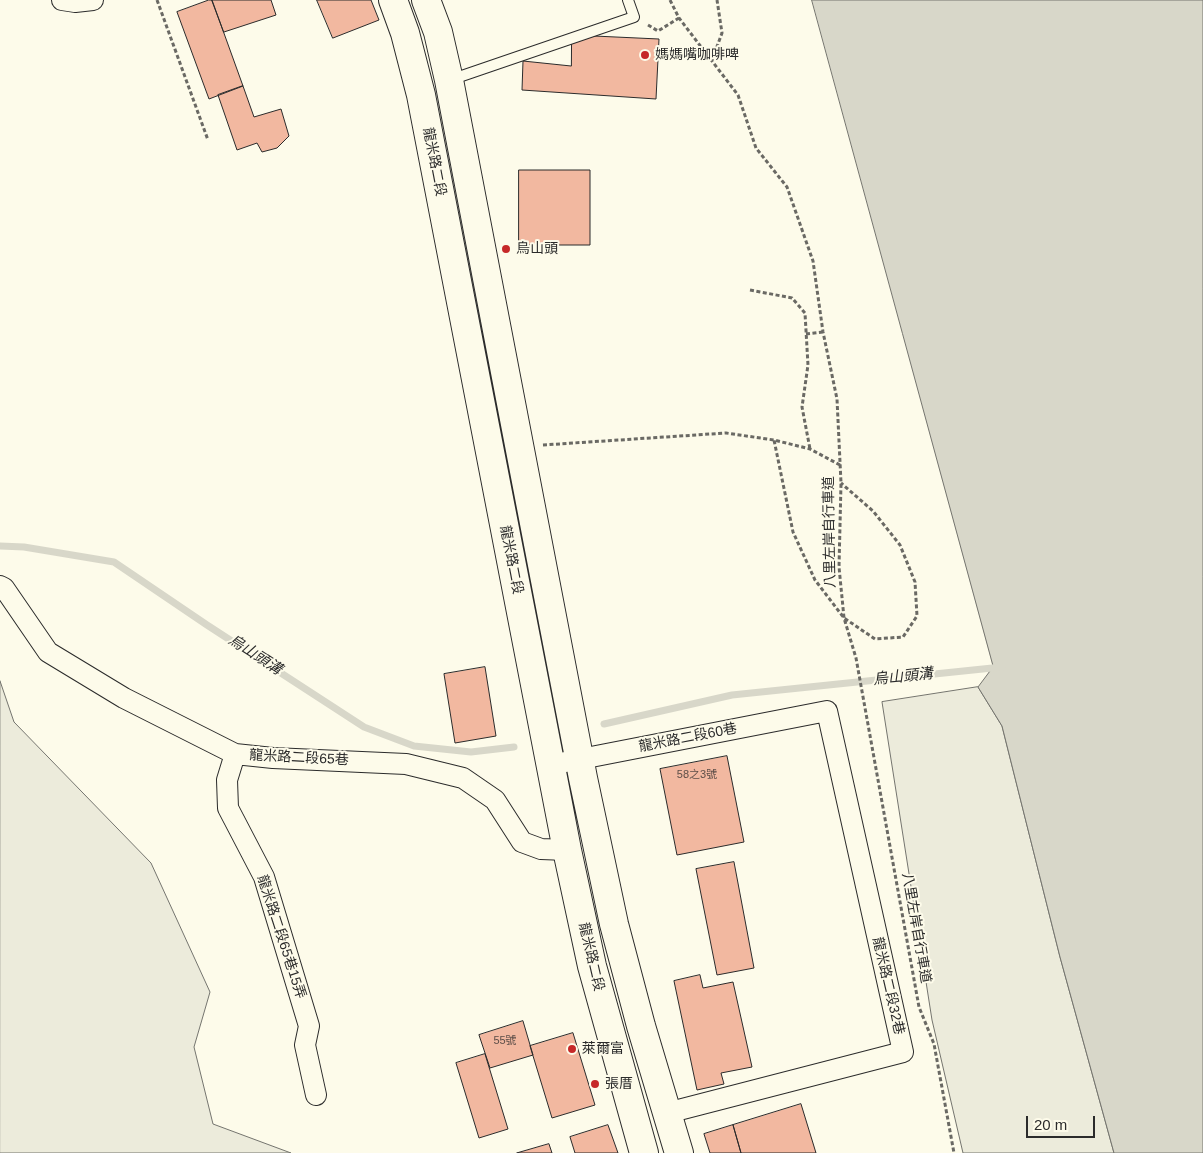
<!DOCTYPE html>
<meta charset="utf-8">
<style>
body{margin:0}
#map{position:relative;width:1203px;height:1153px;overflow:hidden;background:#fdfbea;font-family:Arial,sans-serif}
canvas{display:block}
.scale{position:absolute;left:1026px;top:1116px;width:69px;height:22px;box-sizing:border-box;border:2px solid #2b2b2b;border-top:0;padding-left:6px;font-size:15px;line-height:18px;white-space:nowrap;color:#2b2b2b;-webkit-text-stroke:4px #fdfbea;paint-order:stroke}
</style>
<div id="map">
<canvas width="1203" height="1153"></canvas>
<div class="scale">20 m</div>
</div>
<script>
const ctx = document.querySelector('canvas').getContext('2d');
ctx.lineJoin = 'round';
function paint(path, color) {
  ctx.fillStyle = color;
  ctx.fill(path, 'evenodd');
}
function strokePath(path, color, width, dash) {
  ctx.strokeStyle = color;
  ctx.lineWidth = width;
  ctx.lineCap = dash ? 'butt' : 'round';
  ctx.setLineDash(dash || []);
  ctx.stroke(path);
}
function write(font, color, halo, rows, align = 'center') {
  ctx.font = font + ' Arial,"Noto Sans TC",sans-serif';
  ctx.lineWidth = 4;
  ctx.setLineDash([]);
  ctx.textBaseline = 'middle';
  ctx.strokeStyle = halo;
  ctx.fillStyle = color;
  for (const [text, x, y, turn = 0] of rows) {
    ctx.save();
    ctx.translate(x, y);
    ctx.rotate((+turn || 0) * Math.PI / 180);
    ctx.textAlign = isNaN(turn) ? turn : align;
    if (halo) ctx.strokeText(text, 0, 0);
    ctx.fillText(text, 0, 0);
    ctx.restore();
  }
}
const green = new Path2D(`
 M0 681 14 722 151 863 210 992 194 1047 213 1124 291 1153H0Z
 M978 687 1002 726 1060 957 1114 1153H963L932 1020 882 702Z`);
paint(green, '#ecebdb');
strokePath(green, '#74746e', 1);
const water = new Path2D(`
 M812 0H1203V1153H1114L1060 957 1002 726 978 687 993 667Z`);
paint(water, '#d8d7c9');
strokePath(water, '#74746e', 1);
strokePath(new Path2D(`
 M0 546 24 547 114 562 207 625 364 727 414 746 471 752 514 747
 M604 724 732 695 1002 667`), '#d8d7c9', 7);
const building = new Path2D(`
 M209 0H212L243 86 209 99 177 12Z
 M212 0H271L276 15 224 32Z
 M317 0H371L379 20 333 38Z
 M572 35 659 39 656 99 522 90 523 61 571 66Z
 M243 86 254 117 281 109 289 136 277 148 262 152 257 143 237 150 218 95Z
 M519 170H590V245H519Z
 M485 667 496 736 455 743 444 674Z
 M727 756 744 842 677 855 660 769Z
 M734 862 754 968 717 975 696 869Z
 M700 975 703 988 733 982 752 1067 721 1073 724 1084 697 1090 674 981Z
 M523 1021 533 1055 490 1068 479 1035Z
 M573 1033 595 1105 552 1118 530 1046Z
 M485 1054 508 1129 479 1138 456 1063Z
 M801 1104 816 1153H741L733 1125Z
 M608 1125 618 1153H575L570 1137Z
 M733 1125 741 1153H710L704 1134Z
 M549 1144 552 1153H517Z`);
paint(building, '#f2b8a0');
strokePath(building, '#2b2b2b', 1);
const service = new Path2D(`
 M450 80 634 17 628 0`);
const minor = new Path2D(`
 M62 0 75 2 93 0
 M0 586 4 588 48 652 124 698 235 754 273 758 406 764 463 778 495 800 522 842 541 849 567 850
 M235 754 227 780 228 808 264 877 309 1026 305 1045 316 1095
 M550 765 827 711 903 1052 667 1113`);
const primary = new Path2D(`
 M393 0 405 33 421 95 567 850 592 966 644 1153
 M426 0 438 32 449 80 583 778 614 924 641 1026 679 1153`);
strokePath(service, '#2b2b2b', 12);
strokePath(minor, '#2b2b2b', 22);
strokePath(primary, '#2b2b2b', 30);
strokePath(new Path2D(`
 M157 0 208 140
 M670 0 679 18 738 95 756 148 787 187 813 261 823 332 837 399 841 483 839 567 844 618 856 658 919 1007 934 1044 954 1153
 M648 25 658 31 679 18
 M712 60 722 33 717 0
 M750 290 792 298 805 313 808 365 802 407 810 449
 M806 334 823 332
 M543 445 726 433 774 440
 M840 465 810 449 774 440 793 532 815 580 844 618 875 639 903 637 917 616 915 582 900 545 873 511 841 483`), '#6a6964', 3, [4, 2.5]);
strokePath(service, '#fdfbea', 10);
strokePath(minor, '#fdfbea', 20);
strokePath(primary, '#fdfbea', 28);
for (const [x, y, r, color] of [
 [645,55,5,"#c62828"],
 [506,249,5,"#c62828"],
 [572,1049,5,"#c62828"],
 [595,1084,5,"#c62828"]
]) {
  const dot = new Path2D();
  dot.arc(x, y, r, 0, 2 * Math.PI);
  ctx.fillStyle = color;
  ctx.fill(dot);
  strokePath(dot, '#fdfbea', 2);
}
write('11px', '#5d4e48', null, [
 ["58之3號",697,775],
 ["55號",505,1041]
]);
write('14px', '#2b2b2b', '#fdfbea', [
 ["媽媽嘴咖啡啤",655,55],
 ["烏山頭",516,249],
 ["萊爾富",582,1049],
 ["張厝",605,1084]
], 'left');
write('14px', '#2b2b2b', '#fdfbea', [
 ["龍米路二段",434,162,79],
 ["八里左岸自行車道",830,532,-91],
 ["龍米路二段",511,560,79],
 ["龍米路二段60巷",688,738,-11],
 ["龍米路二段65巷",299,758,3],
 ["八里左岸自行車道",916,928,80],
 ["龍米路二段65巷15弄",281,937,72],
 ["龍米路二段",591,957,77],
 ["龍米路二段32巷",888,986,77]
]);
write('italic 15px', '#2b2b2b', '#fdfbea', [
 ["烏山頭溝",255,655,33],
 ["烏山頭溝",903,677,-6]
]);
</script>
